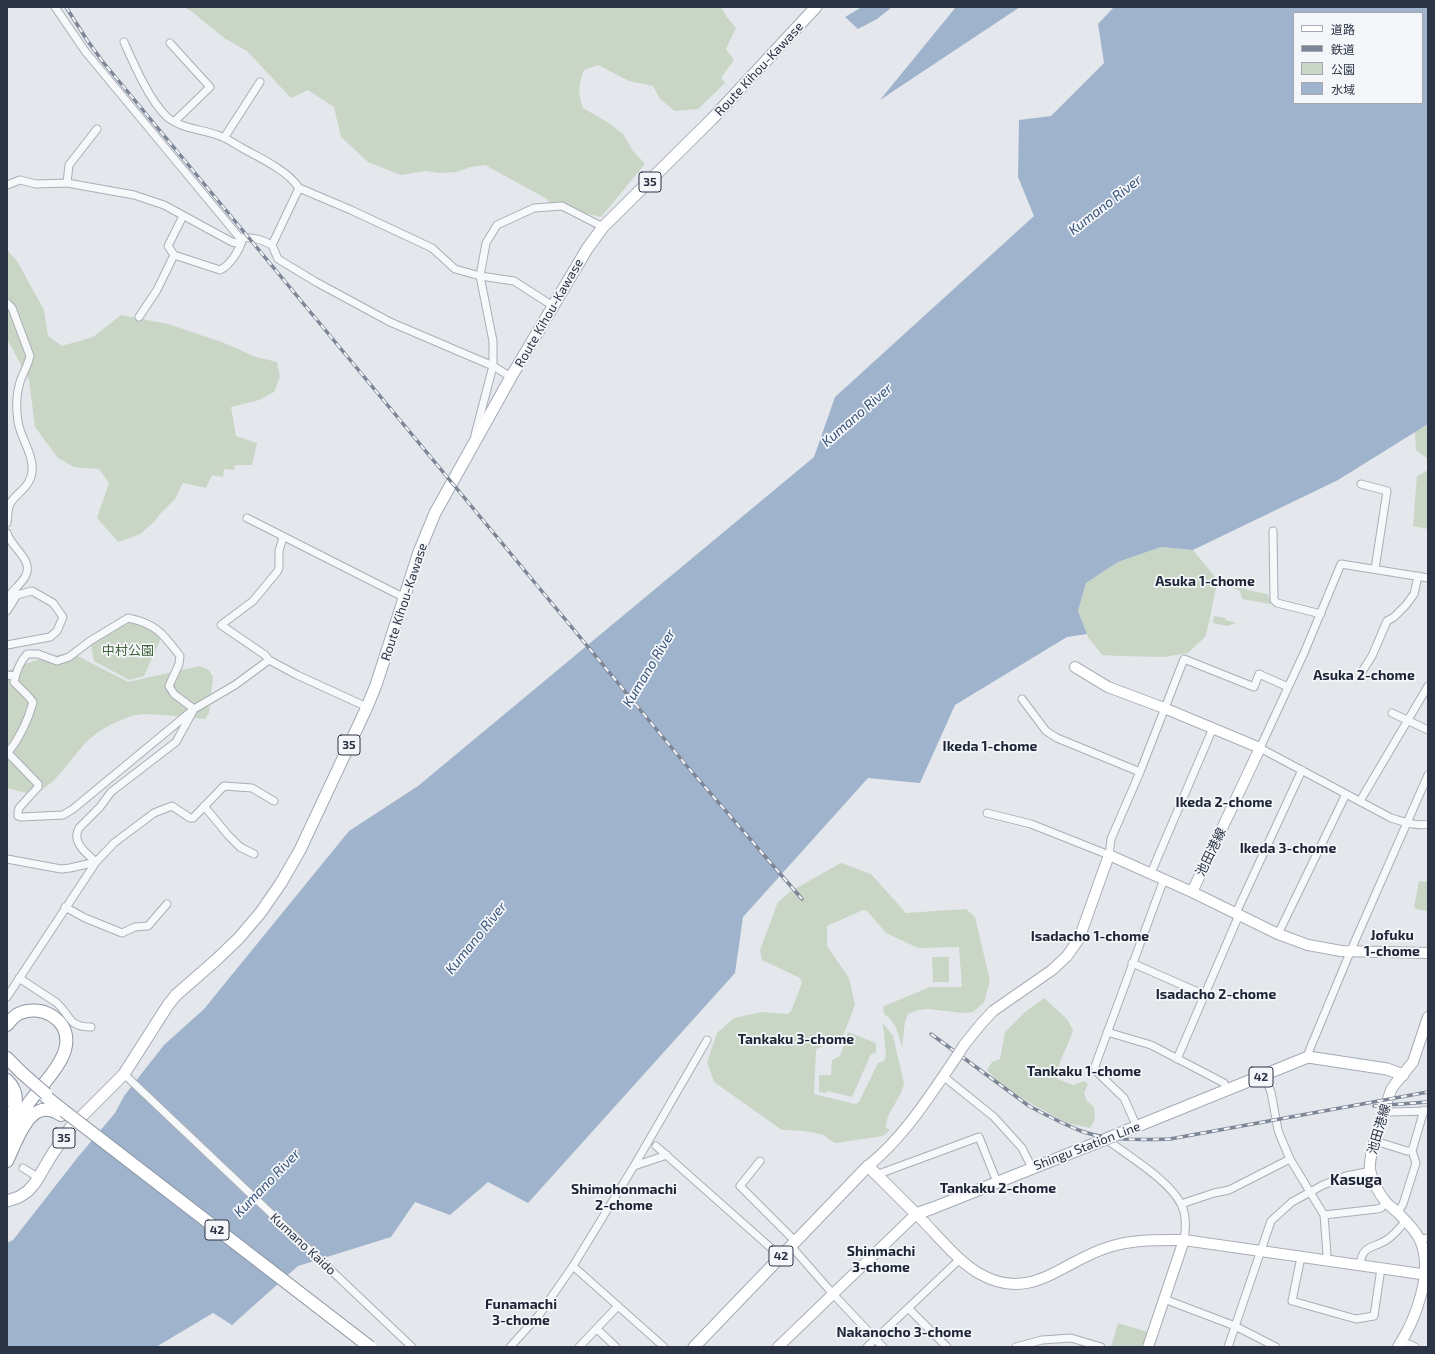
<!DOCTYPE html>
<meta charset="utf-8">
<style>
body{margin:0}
#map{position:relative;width:1435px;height:1354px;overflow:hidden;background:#e4e7ec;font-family:"Exo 2","Noto Sans JP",sans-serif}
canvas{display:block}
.frame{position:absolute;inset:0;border:8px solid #2b3445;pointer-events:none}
.legend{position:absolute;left:1293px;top:12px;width:130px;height:92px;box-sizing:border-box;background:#f4f6f9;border:1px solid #a4a8b1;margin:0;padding:5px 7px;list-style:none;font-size:12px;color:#2b3445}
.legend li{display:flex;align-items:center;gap:8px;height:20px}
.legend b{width:20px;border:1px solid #a4a8b1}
</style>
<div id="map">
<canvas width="1435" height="1354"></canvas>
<div class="frame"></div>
<ul class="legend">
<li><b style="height:5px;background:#fff"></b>道路</li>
<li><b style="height:5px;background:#7d8696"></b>鉄道</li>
<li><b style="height:11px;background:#c9d6c5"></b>公園</li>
<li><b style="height:11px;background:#9fb4cc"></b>水域</li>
</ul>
</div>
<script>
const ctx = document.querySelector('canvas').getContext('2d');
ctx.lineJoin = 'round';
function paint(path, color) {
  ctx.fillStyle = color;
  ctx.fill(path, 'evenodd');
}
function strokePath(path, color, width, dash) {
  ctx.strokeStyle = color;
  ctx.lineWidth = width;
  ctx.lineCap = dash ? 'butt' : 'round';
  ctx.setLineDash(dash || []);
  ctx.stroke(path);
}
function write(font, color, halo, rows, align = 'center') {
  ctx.font = font + ' "Exo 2","Noto Sans JP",sans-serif';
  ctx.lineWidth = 3.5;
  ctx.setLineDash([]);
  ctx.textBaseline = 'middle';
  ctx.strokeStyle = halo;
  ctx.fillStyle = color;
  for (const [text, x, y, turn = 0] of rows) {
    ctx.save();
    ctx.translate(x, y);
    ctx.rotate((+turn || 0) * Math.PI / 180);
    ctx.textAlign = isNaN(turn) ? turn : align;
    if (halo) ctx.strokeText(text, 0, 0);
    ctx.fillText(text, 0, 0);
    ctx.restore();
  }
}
paint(new Path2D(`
 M183 7H721L726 16 736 28 726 49 734 60 721 78 725 83 698 109 675 111 660 99 653 86 629 81 598 65 584 70C578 85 578 92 583 108L609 123 623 134 633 151 645 164 601 217 566 209 553 208 547 199 485 165 470 167 457 172 440 173 425 171 401 175 368 162 341 137 334 107 308 90 291 98 247 51 224 38 191 11Z
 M7 250 17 261 44 310 48 336 62 346 93 337 121 315 168 324 224 343 256 357 277 362 280 377 274 392 259 400 231 407 236 436 257 443 252 465H235L234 470 224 469 223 477 212 475 206 488 183 483 175 499 161 513 154 522 140 534 118 542 97 518 109 483 99 469 74 467 58 458 35 427 29 380 7 339Z
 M1428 424V459L1416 450 1415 432Z
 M1428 470V529L1413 526 1417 476Z
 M1161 547 1193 550 1216 578V588L1208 627 1205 637 1188 653 1164 657 1120 656 1102 655 1088 637 1078 611 1086 583 1118 562Z
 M1230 582 1248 590 1267 594 1272 603 1270 604 1242 599 1240 591 1230 587Z
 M1214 616 1226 618 1225 620 1242 624 1236 623 1227 626 1213 623Z
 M128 623 138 624 160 634 161 638 144 676 129 680 94 661 91 645 119 627Z
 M72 653 128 682 200 666 209 670 213 677 209 713 205 719C186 718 147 711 131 716 118 721 104 727 93 736 74 751 60 782 37 792 28 795 16 790 7 788V671C29 662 49 655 72 653Z
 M841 863 871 874 906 913 966 909 975 917 990 981 984 1002 973 1012 963 1013 928 1009 918 1010 908 1014 905 1021 902 1048C899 1035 896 1021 884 1014L883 1008 884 1006 930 987H962L959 947 918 948 886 933 867 911 863 910 827 926V946L849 978 855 1005 841 1041 818 1048 816 1050 814 1094 855 1104 859 1102 878 1063 884 1061 886 1056 883 1023 893 1036 904 1083C902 1098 885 1113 886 1128L890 1130 883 1136 836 1143C831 1142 828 1137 823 1135 811 1131 795 1130 782 1130L714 1082 707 1062 717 1033 734 1018 762 1012 788 1014 791 1011 802 983 800 978 762 960 760 950 778 902 791 891Z
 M1419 881 1428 882V911L1416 909 1414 907Z
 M932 957H949V982H933Z
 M1044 998 1067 1019 1073 1030C1069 1045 1056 1064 1057 1079L1073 1085 1084 1081 1088 1084 1084 1093 1087 1101 1094 1107 1095 1119 1090 1128 1067 1123 1037 1107 1002 1086 987 1070 992 1062 1000 1059 1005 1032 1025 1012Z
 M848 1032 876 1043V1053L871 1054 852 1097 827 1091 826 1093 819 1092V1075H831L832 1060 840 1056Z
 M1118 1323 1151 1333 1146 1347H1111Z`), '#c9d6c5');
paint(new Path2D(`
 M862 7H892L877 19 858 29 845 17Z
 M956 7H1020L880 100Z
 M1114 7H1428V424L1338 480 1193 550 1161 547 1118 562 1086 583 1078 611 1087 634 1067 637 955 705 920 783 868 778 743 917 735 973 528 1203 488 1182 450 1215 415 1202 391 1237 298 1266 232 1325 213 1313 156 1347H7V1243L13 1240 78 1157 115 1113 124 1096 164 1045 204 1009 349 831 418 786 814 457 835 397 1034 216 1018 177 1019 120 1051 116 1104 63 1098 24ZM1294 13H1422V103H1294Z`), '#9fb4cc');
const street = new Path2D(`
 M55 7 85 51 239 237 243 238
 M124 42C134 64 148 98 166 116 180 129 203 129 220 136 228 139 235 144 242 148 260 158 287 170 299 188L351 210 432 248 455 269 480 276 514 281 553 306
 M170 43 210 87 175 121
 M224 138 260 82
 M67 183 134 195 164 205 232 242 241 244
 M7 185 20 180 36 184 67 183 69 165 97 129
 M183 216 168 246 174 255 220 270C231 265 240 249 243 238 254 237 262 240 272 245L278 259 316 282 390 322 493 366 511 377
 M272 245 299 188
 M7 303 12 308 30 356C28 365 23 373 20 382 16 395 16 409 18 422 21 439 34 455 32 472 30 487 18 492 11 502 7 509 8 516 7 523
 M139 317 157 290 174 255
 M475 435 493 366V341L480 276 486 243 497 225 534 208 562 206 603 227
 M1361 484 1387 491 1375 569
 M247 518 405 598
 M1273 531 1274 600 1277 603 1321 614
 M7 533C11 548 35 560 25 577 20 585 12 591 7 599
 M1428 578 1341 564 1304 653 1260 748 1391 818C1402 821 1416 827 1428 824
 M7 611 17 595 32 591 53 603 63 617 57 631 50 637 7 645
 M269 660 265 655 221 625 253 601 277 572 279 568V551L283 537
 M1363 670 1372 656 1387 621 1394 617 1406 605 1414 594 1418 576
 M7 675 15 676
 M1022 699 1046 731 1057 738 1140 772
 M1392 713 1428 730
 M8 753 38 784V787L19 808 18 812V816L21 817 63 815 73 809 194 709 235 685 269 660 297 675 367 707
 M7 754C19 739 28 721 33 702L27 695 14 682C16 672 20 662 27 654H38L57 661 69 657 90 641 128 618C157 624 163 634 180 656L179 664 169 686 174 694 194 709
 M1360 801 1428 686
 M204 806 228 835 240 847 254 854
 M987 813 1031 824 1109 855 1111 839 1140 772 1184 659 1254 687 1259 674 1288 687
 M7 859 61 869 70 868 96 862
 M96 862C86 853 71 842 79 828L100 807 111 792 176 742 193 711
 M1151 873 1213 728
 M65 907 85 918 122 933 135 927 148 926 167 904
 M1236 913 1302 770
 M1278 934 1346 794
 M1132 963 1205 995
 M19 978 57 1003C71 1016 68 1027 91 1027
 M7 997 96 862 114 843 154 813 172 806 190 818H193L224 786 252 788 274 801
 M1107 1032 1151 1045 1224 1083 1227 1089
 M1308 1057 1309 1051 1351 950 1428 775
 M1177 1059 1239 915
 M124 1074 412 1347
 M1264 1075 1271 1092 1278 1130 1281 1138 1290 1159 1324 1215 1327 1254 1325 1260
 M943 1076 994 1117 1022 1148 1032 1168
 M7 1095V1103
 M1384 1111 1391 1112 1428 1111
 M1137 1127 1124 1098 1097 1072 1095 1066 1164 879
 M1106 1139C1128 1156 1169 1180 1181 1204 1187 1215 1186 1228 1184 1240
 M1375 1141 1407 1151H1412L1416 1163 1403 1204 1398 1212
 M656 1146 780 1256
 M1412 1151 1424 1110
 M760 1161 740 1186 796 1242
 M634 1166 667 1155
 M23 1168 39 1178
 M876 1175 979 1137 997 1182
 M1181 1204 1214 1193 1229 1190 1290 1159
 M1324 1215 1377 1209 1381 1208 1386 1202
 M1420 1239 1428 1238
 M791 1246 833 1294 883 1347
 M1301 1257 1292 1301 1356 1319 1374 1316 1381 1268
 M1360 1265C1362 1244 1374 1249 1388 1239 1395 1234 1400 1227 1406 1221
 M573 1266 664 1347
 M1164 1299 1235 1326 1276 1347
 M908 1308 947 1347
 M597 1329 616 1347
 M1402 1341 1415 1347
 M510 1347 539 1315 573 1266 634 1166 707 1040
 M579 1347 618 1306
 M867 1347 960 1259
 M1016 1347 1042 1340 1071 1338 1101 1347
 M1228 1347 1271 1221 1292 1202 1323 1185 1346 1176 1371 1171`);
const secondary = new Path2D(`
 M1075 667 1108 687 1164 708 1260 748 1192 892 1278 934 1308 945 1341 951 1428 953
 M964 1045 981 1024 993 1011 1052 970 1067 956 1079 939 1109 855 1192 892
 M868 1166C904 1137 929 1097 955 1059
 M778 1347 916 1214C935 1232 957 1261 980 1274 1032 1303 1062 1261 1109 1247 1134 1239 1159 1240 1184 1240L1428 1275
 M1148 1347 1184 1240
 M1398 1347C1416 1319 1435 1270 1419 1238 1414 1229 1407 1222 1400 1215 1396 1210 1390 1207 1386 1202 1379 1194 1372 1181 1370 1170 1368 1152 1385 1109 1391 1090L1395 1084 1413 1062 1428 1017`);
const primary = new Path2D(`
 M1123 1132 1308 1057 1387 1069 1403 1075
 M7 1201 19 1197 28 1191 35 1183 53 1153 71 1127 124 1074 168 1005 176 995 215 961 239 938 261 912 281 883 300 850 367 707 376 685 419 552 435 513 511 377 587 249 603 227 712 119 816 7
 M694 1347 868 1166 916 1214 933 1208 1106 1139`);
const highway = new Path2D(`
 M7 1025C10 1021 13 1017 18 1014 40 1003 70 1019 66 1045 64 1064 39 1088 28 1104 20 1116 14 1130 7 1144
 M7 1058 22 1073
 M7 1080C22 1095 15 1109 7 1126
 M45 1096 64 1111
 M7 1161C17 1141 30 1094 61 1115`);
strokePath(street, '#a9aeb7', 9);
strokePath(secondary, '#a9aeb7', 12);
strokePath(primary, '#a3abb8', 13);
strokePath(highway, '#8b94a3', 14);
strokePath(street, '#f7f8fa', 7);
strokePath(secondary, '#fff', 10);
strokePath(primary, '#fff', 11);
strokePath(highway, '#fff', 12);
const rail = new Path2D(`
 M66 7 87 40 103 62 686 765 802 899
 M931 1034 1029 1106C1046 1115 1063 1124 1081 1131 1109 1141 1141 1140 1170 1139L1428 1092
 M1374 1106 1428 1102`);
strokePath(rail, '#7d8696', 3.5);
strokePath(rail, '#f4f6f9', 2, [6]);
const secondaryBridge = new Path2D(`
 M955 1059 964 1045`);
const primaryBridge = new Path2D(`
 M1106 1139 1123 1132`);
const highwayBridge = new Path2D(`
 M22 1073 46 1094
 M64 1111 370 1347`);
strokePath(secondaryBridge, '#a9aeb7', 12, []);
strokePath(primaryBridge, '#a3abb8', 13, []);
strokePath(highwayBridge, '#8b94a3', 14, []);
strokePath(secondaryBridge, '#fff', 10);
strokePath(primaryBridge, '#fff', 11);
strokePath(highwayBridge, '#fff', 12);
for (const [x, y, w] of [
 [650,182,22],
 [349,745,22],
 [1261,1077,24],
 [64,1138,22],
 [217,1230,24],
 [781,1256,24]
]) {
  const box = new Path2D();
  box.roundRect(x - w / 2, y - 10, w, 20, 3);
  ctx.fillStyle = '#f4f6f9';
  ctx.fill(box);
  strokePath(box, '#2b3445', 1);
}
write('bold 12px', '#2b3445', null, [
 ["35",650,182],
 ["35",349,745],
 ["42",1261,1077],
 ["35",64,1138],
 ["42",217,1230],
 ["42",781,1256]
]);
write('13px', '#2b3445', '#f4f6f9', [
 ["Route Kihou-Kawase",759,69,-47],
 ["Route Kihou-Kawase",549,313,-60],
 ["Route Kihou-Kawase",404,602,-72],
 ["池田港線",1211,852,-64],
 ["池田港線",1379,1129,-74],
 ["Shingu Station Line",1087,1146,-21],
 ["Kumano Kaido",303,1244,43]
]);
write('13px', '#3f6138', '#f4f6f9', [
 ["中村公園",128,651]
]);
write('italic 14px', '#34527a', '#f4f6f9', [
 ["Kumano River",1105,205,-38],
 ["Kumano River",857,415,-41],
 ["Kumano River",649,668,-59],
 ["Kumano River",476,938,-51],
 ["Kumano River",267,1183,-46]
]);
write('bold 14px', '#1d2536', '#f4f6f9', [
 ["Asuka 1-chome",1205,581],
 ["Asuka 2-chome",1364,675],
 ["Ikeda 1-chome",990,746],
 ["Ikeda 2-chome",1224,802],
 ["Ikeda 3-chome",1288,848],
 ["Jofuku",1392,935],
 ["1-chome",1392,951],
 ["Isadacho 1-chome",1090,936],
 ["Isadacho 2-chome",1216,994],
 ["Tankaku 3-chome",796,1039],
 ["Tankaku 1-chome",1084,1071],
 ["Tankaku 2-chome",998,1188],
 ["Shimohonmachi",624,1189],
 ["2-chome",624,1205],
 ["Shinmachi",881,1251],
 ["3-chome",881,1267],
 ["Funamachi",521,1304],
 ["3-chome",521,1320],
 ["Nakanocho 3-chome",904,1332]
]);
write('bold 15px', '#1d2536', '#f4f6f9', [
 ["Kasuga",1356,1180]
]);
</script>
